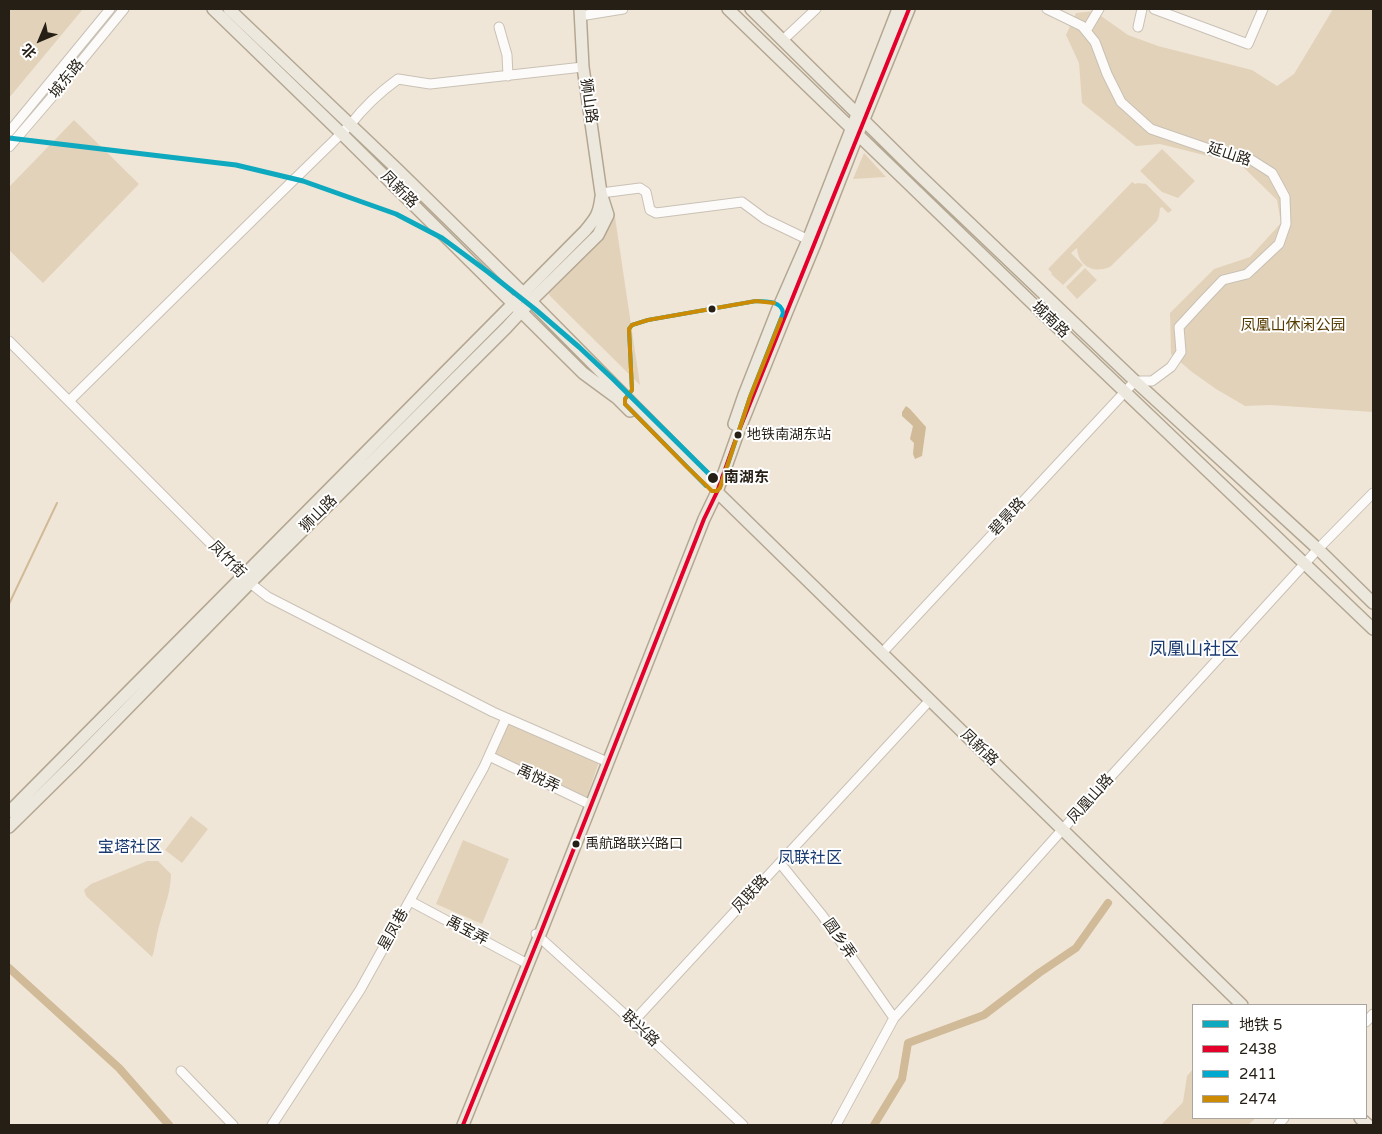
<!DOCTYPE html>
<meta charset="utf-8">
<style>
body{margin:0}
#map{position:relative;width:1382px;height:1134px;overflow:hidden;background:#f0e6d8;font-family:"Varela Round","Noto Sans SC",sans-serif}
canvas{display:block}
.frame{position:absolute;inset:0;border:10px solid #251f15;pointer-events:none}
.legend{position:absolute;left:1192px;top:1004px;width:175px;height:115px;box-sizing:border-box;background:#fff;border:1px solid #a8a5a1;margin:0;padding:6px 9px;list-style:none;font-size:15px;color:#251f15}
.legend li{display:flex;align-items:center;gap:10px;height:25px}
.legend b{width:25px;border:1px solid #a8a5a1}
.north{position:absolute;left:15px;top:15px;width:50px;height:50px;-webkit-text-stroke:4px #fff;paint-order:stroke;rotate:225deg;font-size:14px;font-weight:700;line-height:20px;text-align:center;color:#251f15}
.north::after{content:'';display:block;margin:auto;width:18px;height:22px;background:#251f15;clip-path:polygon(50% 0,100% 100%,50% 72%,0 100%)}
</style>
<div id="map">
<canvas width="1382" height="1134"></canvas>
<div class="frame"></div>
<ul class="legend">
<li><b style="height:6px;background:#0ea9bf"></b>地铁 5</li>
<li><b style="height:6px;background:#e4002b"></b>2438</li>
<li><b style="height:6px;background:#00a9ce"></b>2411</li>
<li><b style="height:6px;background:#cd8b04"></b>2474</li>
</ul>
<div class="north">北</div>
</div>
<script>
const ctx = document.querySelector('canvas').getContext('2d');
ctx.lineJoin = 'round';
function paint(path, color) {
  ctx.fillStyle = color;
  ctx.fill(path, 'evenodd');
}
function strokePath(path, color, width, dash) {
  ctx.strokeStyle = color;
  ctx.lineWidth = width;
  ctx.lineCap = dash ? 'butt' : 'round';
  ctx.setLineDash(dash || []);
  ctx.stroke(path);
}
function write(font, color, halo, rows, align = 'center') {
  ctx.font = font + ' "Varela Round","Noto Sans SC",sans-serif';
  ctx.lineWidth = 4;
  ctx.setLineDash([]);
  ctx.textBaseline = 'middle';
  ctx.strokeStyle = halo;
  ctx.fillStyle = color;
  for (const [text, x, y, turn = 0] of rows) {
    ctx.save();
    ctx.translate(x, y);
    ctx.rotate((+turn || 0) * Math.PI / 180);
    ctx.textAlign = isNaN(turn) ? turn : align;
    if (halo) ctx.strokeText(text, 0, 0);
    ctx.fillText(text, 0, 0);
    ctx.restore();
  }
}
paint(new Path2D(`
 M9 9H83L9 98Z
 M1333 9H1373V412L1270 405 1245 406 1216 389 1192 372 1171 354 1170 313 1214 269 1250 257 1281 223 1277 200 1240 164 1160 144 1136 146 1082 103 1079 63 1066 35 1076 13 1094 11 1128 35 1158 46 1252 70 1277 86 1294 74Z
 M74 120 139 184 43 283 9 250V187Z
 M1162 149 1195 181 1178 198 1162 192 1140 171Z
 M864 153 886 177 853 179Z
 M1132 182 1135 184 1138 183 1146 184 1172 210 1168 213 1162 207 1160 208 1159 216 1157 221 1110 267C1093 274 1078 266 1077 248L1071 253 1083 265 1063 285 1051 274 1052 273 1048 269Z
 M615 217 640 385 550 296 546 288Z
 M1085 268 1097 280 1077 299 1066 287Z
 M505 721 599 762 586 799 495 754Z
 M191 816 208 829 182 863 165 850Z
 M463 840 509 859 482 924 436 904Z
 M147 861H158L171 874C171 895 161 914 157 935 155 943 155 950 152 957L86 896 84 890 91 884Z
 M1193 1069V1118H1256L1248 1125H1161L1183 1102 1187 1076Z`), '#e2d2b9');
paint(new Path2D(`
 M906 406 910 409 926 427 922 456 915 459 913 454 914 443 910 439 913 426 902 416V412Z`), '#d0ba97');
strokePath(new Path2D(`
 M9 604 57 503`), '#d0ba97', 2);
strokePath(new Path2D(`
 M9 968 119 1068 169 1125
 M874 1125 902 1079 908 1043 984 1015 1039 973 1076 948 1108 903`), '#d0ba97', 8);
const minor = new Path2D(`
 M1154 9 1248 44 1263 9
 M580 16 623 9
 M499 27 507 55 508 76
 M1138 27 1142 9
 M1086 31 1099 9
 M783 40 816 9
 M9 132 110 9
 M9 147 52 97 124 9
 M601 193 640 188 646 192 650 210 656 213 742 202 765 219 813 242
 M9 341 250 583 268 597 493 712 603 760
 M69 401 268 205 350 125C364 107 380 92 398 79L430 84 583 67
 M882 653 1135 381H1152L1171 367 1181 352 1179 327 1202 302 1223 280 1247 274 1279 244 1286 224 1285 197 1272 173 1250 159 1212 150 1151 129 1121 102 1107 74 1095 42 1082 26 1047 9
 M489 756 587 803
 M780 863 822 915 894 1018
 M410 901 524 962
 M536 934 633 1022 743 1125
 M633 1022 930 700
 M1366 1022 1373 1014
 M181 1071 233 1125
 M272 1125 360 990 484 767 506 718
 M836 1125 894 1018 1062 830 1318 549 1373 493
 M1278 1125 1284 1118`);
const major = new Path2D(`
 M213 9 341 133 583 373 617 398 630 411
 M229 9 398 170 514 284 691 463 714 485 717 492 1242 1005
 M728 9 1034 305 1373 629
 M751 9 915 171 1135 381 1318 549 1373 603
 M734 424 744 395 777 311 808 240 898 9
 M9 812 585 231C596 218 599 214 601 197
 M9 827 75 762 250 583 506 328 531 301 598 235 608 215 601 193 583 67 580 9
 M1360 1118 1368 1125
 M463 1125 539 937 704 519 717 492 738 433 786 314 815 244 858 134 909 9`);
strokePath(minor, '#c8c1b5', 11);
strokePath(major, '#b4a792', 14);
strokePath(minor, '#fdfbf9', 9);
strokePath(major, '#ede8de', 11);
strokePath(new Path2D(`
 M463 1125 539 937 704 519 717 492 738 433 909 9`), '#e4002b', 4);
strokePath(new Path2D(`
 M706 486 625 404V399L632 390 629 329 632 325 648 320 756 301C766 301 782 301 783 313L750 397 721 485`), '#00a9ce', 4);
strokePath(new Path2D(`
 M774 303 756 301 648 320 632 325 629 329 632 390 625 399V404L687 467 712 491H717L720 488 750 397 781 319`), '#cd8b04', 4);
strokePath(new Path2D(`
 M9 138 236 165 303 181 396 214 442 238 488 272 536 310 579 347 613 379 713 478`), '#0ea9bf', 5);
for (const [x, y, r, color] of [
 [712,309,4.5,"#251f15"],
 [738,435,4.5,"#251f15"],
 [713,478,6,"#251f15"],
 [576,844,4.5,"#251f15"]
]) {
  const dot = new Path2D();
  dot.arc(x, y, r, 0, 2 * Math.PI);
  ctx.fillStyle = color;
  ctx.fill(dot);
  strokePath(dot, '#fff', 2);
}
write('14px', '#251f15', '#fff', [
 ["地铁南湖东站",747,435],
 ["禹航路联兴路口",585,844]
], 'left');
write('15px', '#251f15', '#fff', [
 ["城东路",67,79,-51],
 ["狮山路",588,101,82],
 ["延山路",1229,155,18],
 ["凤新路",399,190,45],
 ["城南路",1050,320,44],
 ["狮山路",319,514,-45],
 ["碧景路",1008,517,-47],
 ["凤竹街",227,560,45],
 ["凤新路",979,748,44],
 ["禹悦弄",538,779,25],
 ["凤凰山路",1091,799,-48],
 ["凤联路",751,894,-47],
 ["星凤巷",394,930,-61],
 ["禹宝弄",467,931,28],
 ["圆乡弄",839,939,55],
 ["联兴路",640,1029,43]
]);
write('15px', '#563b00', '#fff', [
 ["凤凰山休闲公园",1293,326]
]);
write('bold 15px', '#251f15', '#fff', [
 ["南湖东",724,478]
], 'left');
write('16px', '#1a3a70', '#fff', [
 ["宝塔社区",130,848],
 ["凤联社区",810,859]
]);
write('18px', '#1a3a70', '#fff', [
 ["凤凰山社区",1194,650]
]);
</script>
